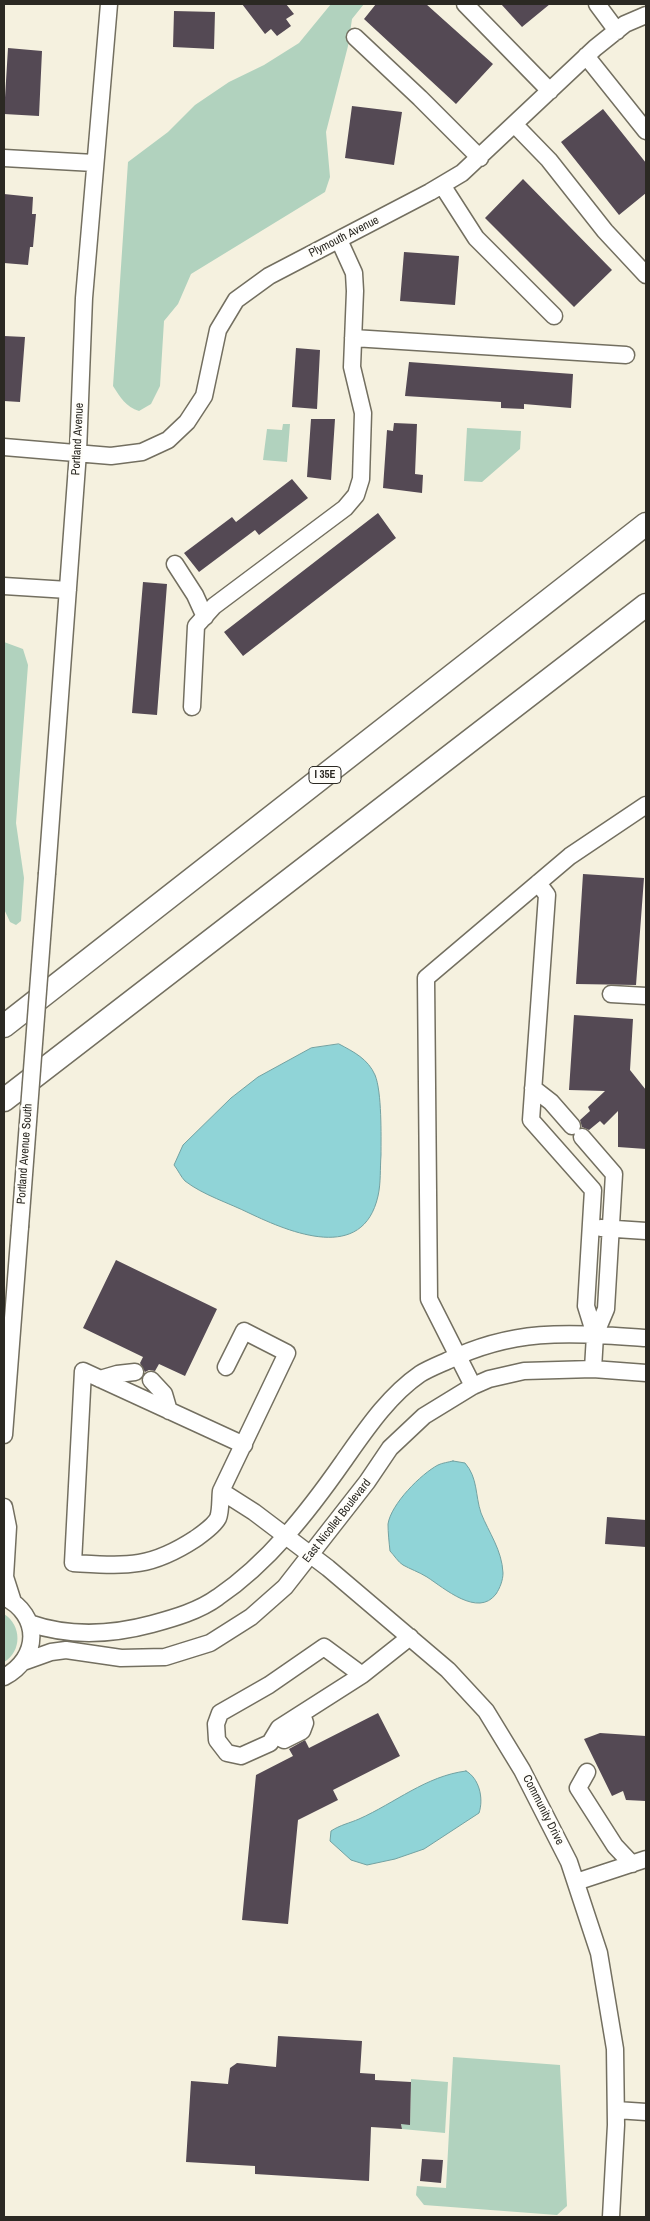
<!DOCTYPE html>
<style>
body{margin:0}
#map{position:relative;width:650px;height:2221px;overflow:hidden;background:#f5f1df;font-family:"Archivo Narrow",sans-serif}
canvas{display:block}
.frame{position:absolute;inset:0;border:5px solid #2b2923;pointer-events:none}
</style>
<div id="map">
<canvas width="650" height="2221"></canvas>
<div class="frame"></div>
</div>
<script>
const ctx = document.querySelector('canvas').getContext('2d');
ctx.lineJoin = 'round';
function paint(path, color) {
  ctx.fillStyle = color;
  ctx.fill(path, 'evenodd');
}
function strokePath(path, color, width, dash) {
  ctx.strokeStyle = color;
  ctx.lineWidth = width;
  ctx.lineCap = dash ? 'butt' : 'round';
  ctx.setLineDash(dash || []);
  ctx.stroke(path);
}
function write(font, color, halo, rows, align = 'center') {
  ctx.font = font + ' "Archivo Narrow",sans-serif';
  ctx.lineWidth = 5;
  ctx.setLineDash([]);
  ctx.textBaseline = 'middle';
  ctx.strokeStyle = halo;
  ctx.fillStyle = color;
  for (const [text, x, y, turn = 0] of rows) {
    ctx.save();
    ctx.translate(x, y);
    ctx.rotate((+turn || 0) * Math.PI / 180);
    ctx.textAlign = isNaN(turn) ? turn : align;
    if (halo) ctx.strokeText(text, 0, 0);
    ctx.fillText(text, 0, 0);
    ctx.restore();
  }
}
paint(new Path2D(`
 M331 4H364L352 19 348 46 326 132 330 177 325 192 191 274 178 304 164 321 160 386 151 404 139 411C126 407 120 397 113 386L128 162 168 132 195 105 229 82 264 65 299 43Z
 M283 424H290L287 462 263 460 267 429 282 430Z
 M467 428 521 431 520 449 482 482 464 481Z
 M4 642 23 649 28 665 16 823 24 878 21 921 16 925 10 922 4 909Z
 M4 1614C22 1625 22 1652 4 1662Z
 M453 2057 560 2065 567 2206 557 2215 424 2205 416 2195 417 2186 446 2188Z
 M411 2079 448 2082 445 2133 402 2129 401 2124H410Z`), '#b1d2be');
const water = new Path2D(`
 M339 1044C354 1052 368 1059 375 1075 382 1092 381 1136 381 1155 380 1168 381 1183 378 1196 363 1263 291 1233 249 1213 229 1203 203 1195 185 1181 181 1177 178 1170 174 1165L183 1145 231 1098 258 1077 311 1048Z
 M453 1461 465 1463C478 1478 475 1495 481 1513 489 1533 502 1550 503 1573 503 1580 500 1588 496 1594 478 1618 444 1588 427 1577 419 1572 410 1569 403 1565 398 1562 394 1555 390 1551 389 1542 388 1532 388 1524 391 1504 421 1474 438 1465 442 1463 449 1462 453 1461Z
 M466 1771C479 1778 484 1798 479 1813L424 1849 395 1859 367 1865 351 1860 330 1841 331 1831C340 1825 350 1823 359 1819 395 1803 426 1776 466 1771Z`);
paint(water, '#90d4d7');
strokePath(water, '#72a1a1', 1);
paint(new Path2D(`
 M242 4H286L294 14 286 19 291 26 277 36 271 29 265 34Z
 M376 4H426L493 64 456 104 364 19Z
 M501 4H550L522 27Z
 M174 11 215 12 214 49 173 47Z
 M8 48 42 51 39 116 4 114Z
 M352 106 402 112 394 165 345 158Z
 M603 109 646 163V193L619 215 561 142Z
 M523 179 612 270 574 307 485 218Z
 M4 194 33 197 32 214H36L33 247H30L28 265 4 263Z
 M404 252 459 256 455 305 400 301Z
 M4 336 25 337 20 402 4 401Z
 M296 348 320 350 317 409 292 407Z
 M409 362 573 374 571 408 524 404V409L501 408V402L405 396Z
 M311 419H335L331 480 307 477Z
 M394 423 417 424 415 474 423 475 422 493 383 488 387 430 393 431Z
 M292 479 308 498 259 535 255 530 199 572 184 553 232 517 236 522Z
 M378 513 396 538 243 656 224 632Z
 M143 582 167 584 157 715 132 713Z
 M583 874 644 878 636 985 576 984Z
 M574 1015 633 1019 630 1070 646 1090V1149L618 1147V1111L604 1125 600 1121 589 1130 582 1127 580 1120 590 1111 588 1107 605 1091 569 1090Z
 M116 1260 217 1309 185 1376 159 1364 155 1371 149 1370 145 1372 140 1363 143 1357 83 1328Z
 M607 1517 646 1520V1547L605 1544Z
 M378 1713 400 1756 333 1790 338 1800 298 1820 288 1924 242 1920 256 1775 293 1756 289 1749 305 1740 309 1748Z
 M600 1733 646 1736V1801L626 1800 623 1791 612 1796 584 1739Z
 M278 2036 362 2041 360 2073 375 2074V2080L411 2082 410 2125 401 2124 402 2129 371 2127 369 2181 255 2174V2166L186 2162 191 2081 228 2084 230 2068 237 2063 276 2067Z
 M422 2159 443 2160 441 2183 420 2181Z`), '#544954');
const minor = new Path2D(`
 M465 4 550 91
 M597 4 617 31
 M355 37 420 98 480 158
 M586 56 646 131
 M515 125 549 160 605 231 646 275
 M4 158 94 163
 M442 185 476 238 554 316
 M353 338 626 355
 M4 447 111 456 142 452 168 440 187 422 204 396 218 330 236 300 269 276 430 192 462 173 595 48 625 24 646 15
 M175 564 195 595 205 617
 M4 586 68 590
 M192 707 196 626 214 606 345 508 356 495 361 479 363 413 352 367 355 291 354 273 339 240
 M47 873 78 452 84 298 109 4
 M538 883 547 895 531 1120 593 1190 586 1306 595 1335 593 1369
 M611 994 646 996
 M533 1088 551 1102 572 1126
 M582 1137 614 1174 606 1309 595 1335
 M601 1228 646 1231
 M226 1367 244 1331 287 1353 221 1491 254 1512 328 1568 448 1670 486 1711 522 1770 569 1862 599 1953 615 2049 616 2125 611 2217
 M100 1379 117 1374 135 1372
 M151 1380 164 1394 169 1411
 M473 1386 429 1299 426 978 570 856 646 805
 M4 1435 20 1227
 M221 1491C220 1498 221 1511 218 1518 214 1526 202 1534 195 1539 149 1569 126 1566 73 1563L83 1371 244 1445
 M4 1507 8 1527 5 1577 13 1602
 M4 1597C41 1615 40 1658 4 1677
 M29 1623C69 1637 111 1635 152 1624 174 1618 199 1611 218 1597 268 1563 308 1512 343 1462 365 1431 388 1396 420 1374 428 1369 438 1365 447 1361 517 1327 572 1333 646 1338
 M23 1662 51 1652 66 1650 121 1658 165 1657 210 1643 251 1617 285 1587 367 1482 390 1448 424 1416 473 1386 489 1379 524 1371 593 1369 646 1373
 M362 1675 324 1647 269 1685 220 1713 216 1724 217 1740 227 1753 241 1756 270 1743 279 1728 362 1675 410 1637
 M275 1735 284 1740 302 1731 305 1723 302 1714
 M587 1772 578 1788 615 1846 632 1864
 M576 1882 646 1859
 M616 2110 646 2112`);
const highway = new Path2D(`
 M4 1026 646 524
 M4 1100 646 605`);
strokePath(minor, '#736f60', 19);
strokePath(highway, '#736f60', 25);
strokePath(minor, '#fff', 16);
strokePath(highway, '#fff', 22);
const minorBridge = new Path2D(`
 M20 1227 47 873`);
strokePath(minorBridge, '#736f60', 19, []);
strokePath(minorBridge, '#fff', 16);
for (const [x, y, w] of [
 [325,775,32]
]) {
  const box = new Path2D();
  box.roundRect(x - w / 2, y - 8.5, w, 17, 4);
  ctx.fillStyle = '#fffefa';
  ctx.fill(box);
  strokePath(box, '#2b2923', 1);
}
write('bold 11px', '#2b2923', null, [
 ["I 35E",325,775]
]);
write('12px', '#2b2923', '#fffefa', [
 ["Plymouth Avenue",344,237,-27],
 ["Portland Avenue",78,439,-87],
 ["Portland Avenue South",25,1154,-86],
 ["East Nicollet Boulevard",337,1521,-52],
 ["Community Drive",543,1810,63]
]);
</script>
